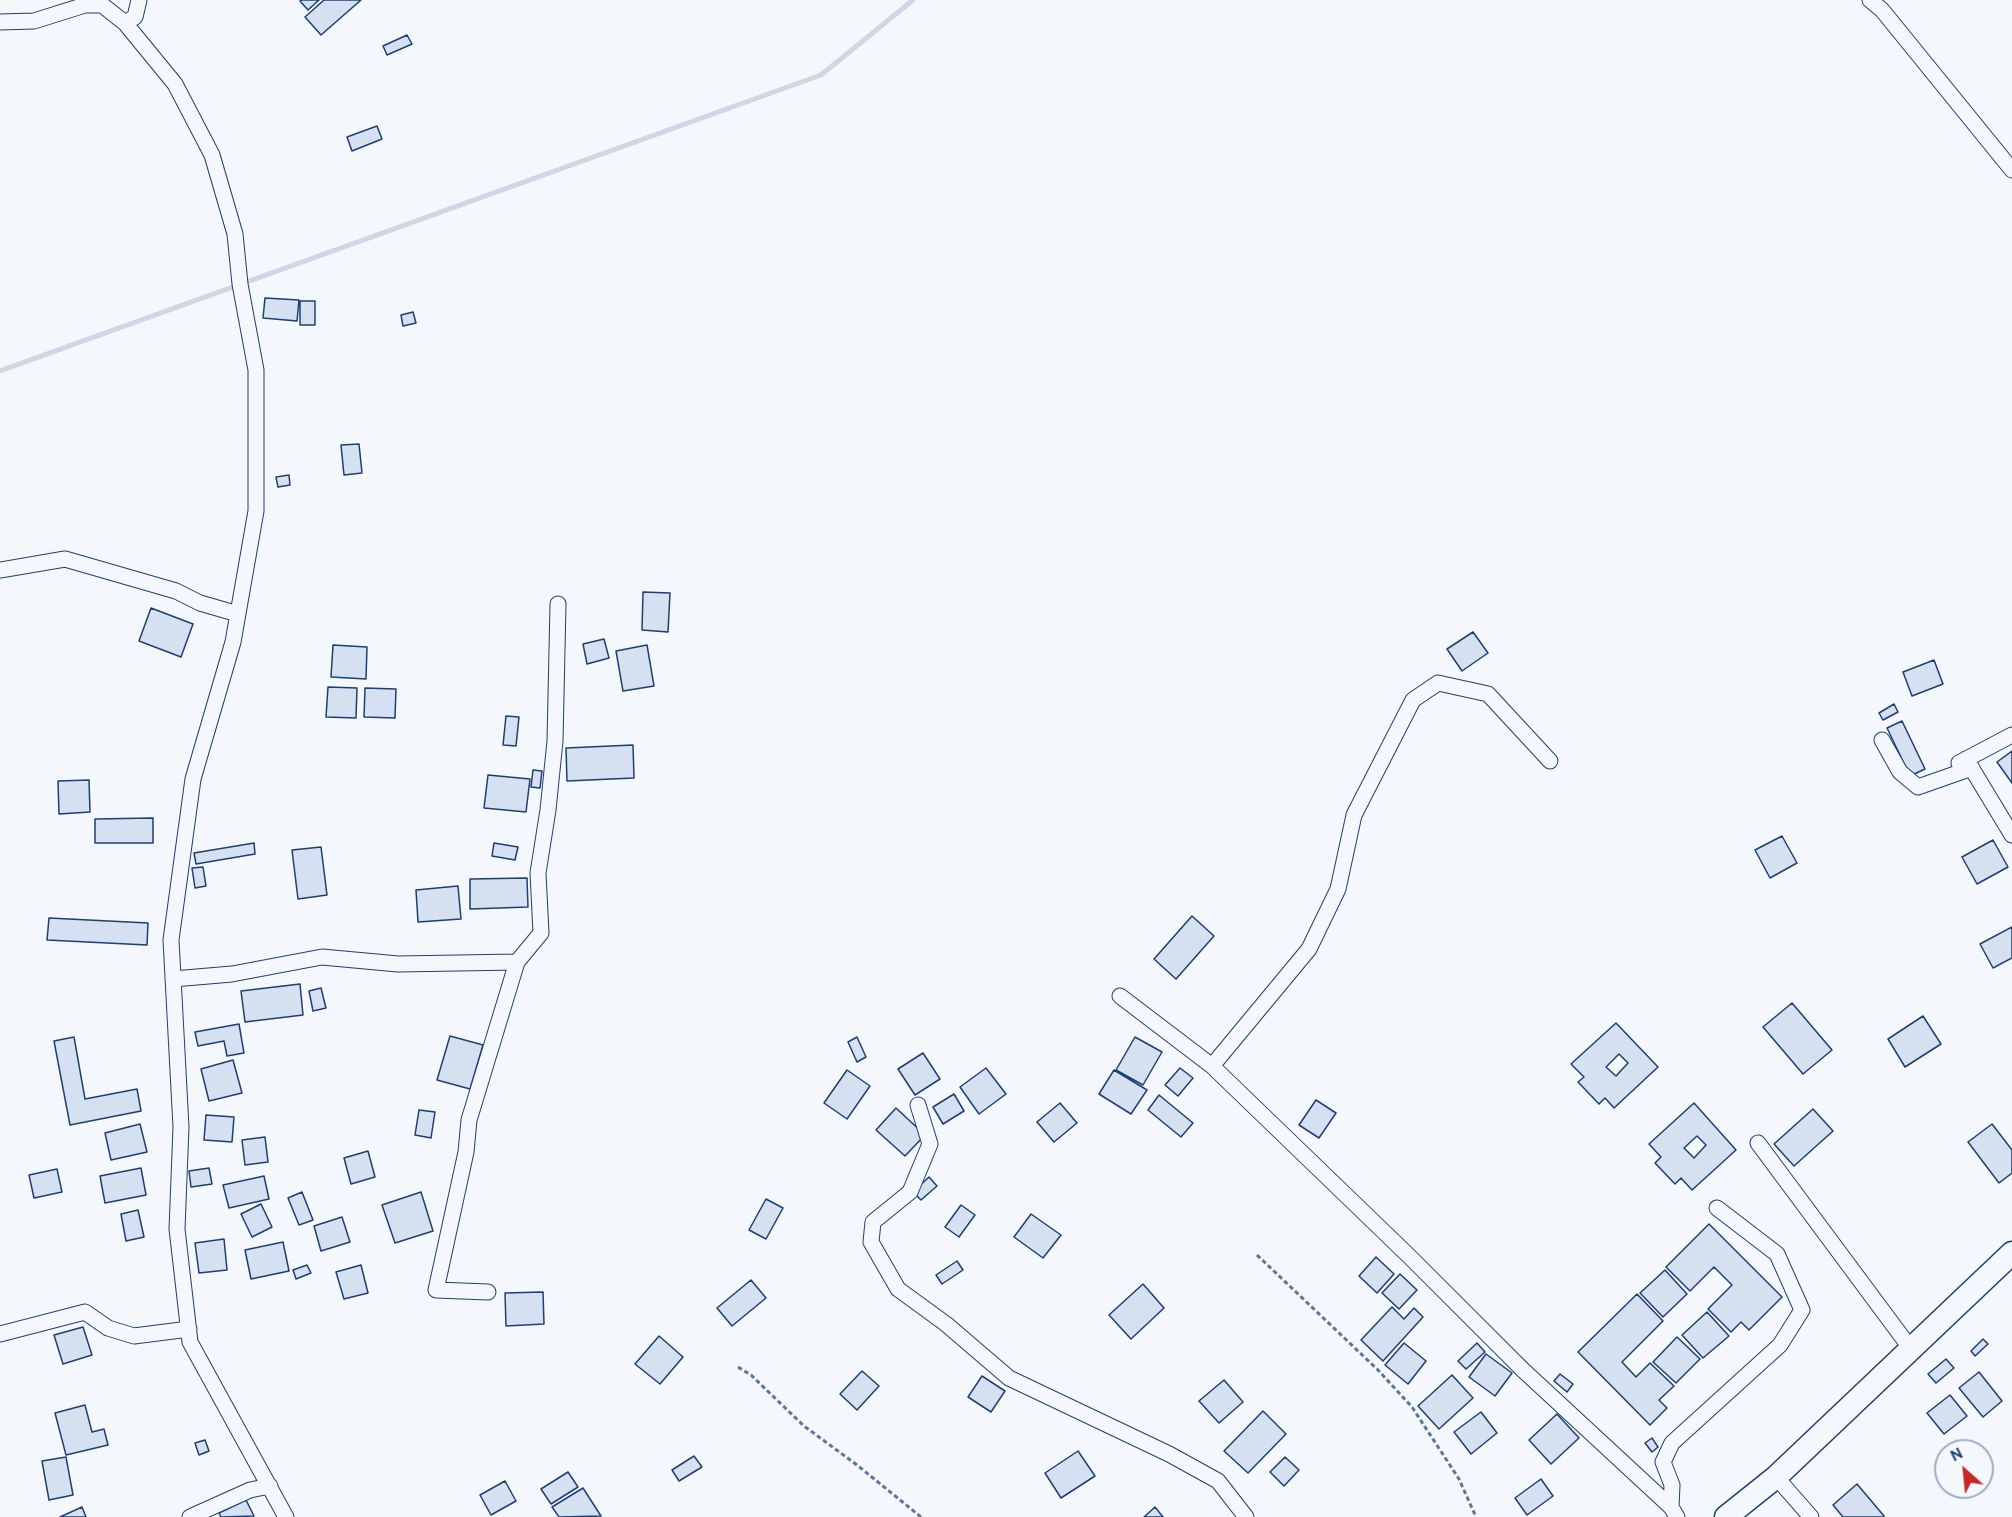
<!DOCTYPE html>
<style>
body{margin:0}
#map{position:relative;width:2012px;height:1517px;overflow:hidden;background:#f4f7fb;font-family:Cabin,sans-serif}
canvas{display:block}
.north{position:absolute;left:1934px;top:1439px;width:60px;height:60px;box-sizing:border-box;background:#f4f7fb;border:2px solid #9eadc5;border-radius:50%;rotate:333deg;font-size:16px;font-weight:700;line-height:24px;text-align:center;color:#1d3f73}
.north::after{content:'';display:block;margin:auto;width:21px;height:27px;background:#c62828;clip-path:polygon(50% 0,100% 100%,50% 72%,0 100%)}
</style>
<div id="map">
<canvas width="2012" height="1517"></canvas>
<div class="north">N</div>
</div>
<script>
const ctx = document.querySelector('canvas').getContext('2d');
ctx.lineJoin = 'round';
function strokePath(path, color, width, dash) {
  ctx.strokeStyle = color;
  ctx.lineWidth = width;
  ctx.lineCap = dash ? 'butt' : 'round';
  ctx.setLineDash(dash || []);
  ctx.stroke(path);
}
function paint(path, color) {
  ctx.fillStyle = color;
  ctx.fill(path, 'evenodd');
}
strokePath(new Path2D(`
 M0 371 821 75 913 0`), '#cfd7e4', 5);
const building = new Path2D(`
 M302 0H319L308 10 300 1Z
 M324 0H361L321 35 305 17Z
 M407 35 412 44 387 55 383 46Z
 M377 126 382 139 352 151 347 137Z
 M265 298 299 300 297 321 263 318Z
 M300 301H315V325H300Z
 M413 312 416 323 403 326 401 315Z
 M359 444 362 473 344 475 341 445Z
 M289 475 290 485 278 487 276 477Z
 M643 592 670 593 668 632 642 630Z
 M151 608 193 624 181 657 139 641Z
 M1473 632 1488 653 1462 671 1447 649Z
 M604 639 609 658 587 664 583 644Z
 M333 645 367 647 366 679 331 677Z
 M647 645 654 686 623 691 616 651Z
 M1934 660 1943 684 1912 696 1903 672Z
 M328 687 357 688 356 718 326 717Z
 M365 688 396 689 395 718 364 717Z
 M1894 704 1898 712 1883 720 1879 713Z
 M506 716 519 717 516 746 503 745Z
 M1902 721 1925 769 1910 776 1887 728Z
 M633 745 634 778 567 781 566 748Z
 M2012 751V783L1997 762Z
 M533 770 542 771 540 788 531 787Z
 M488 775 530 779 526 812 484 808Z
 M89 780 90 812 59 814 58 781Z
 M153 818V843H95V819Z
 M1782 836 1797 863 1770 878 1755 850Z
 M1993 840 2008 867 1977 884 1962 857Z
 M254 843 255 854 196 864 194 853Z
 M494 843 518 847 515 860 492 856Z
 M321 847 327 895 298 899 292 850Z
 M203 867 206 886 195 888 192 868Z
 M527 878 528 907 470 909V879Z
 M458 886 461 919 418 922 416 890Z
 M1192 916 1214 936 1176 979 1154 959Z
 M49 918 148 923 147 945 47 940Z
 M2012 927V958L1993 968 1980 944Z
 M300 984 303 1015 245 1022 241 991Z
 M321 988 326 1008 313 1011 309 991Z
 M1792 1003 1832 1050 1803 1074 1763 1027Z
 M1923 1016 1941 1044 1905 1067 1888 1039Z
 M1616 1023 1658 1067 1614 1108 1605 1098 1599 1104 1578 1082 1584 1077 1571 1064ZM1619 1054 1628 1063 1616 1076 1606 1067Z
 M239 1024 244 1053 227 1056 224 1041 198 1046 195 1032Z
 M450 1036 483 1045 470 1089 437 1080Z
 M74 1037 85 1099 137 1089 141 1111 70 1125 54 1041Z
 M857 1037 866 1057 857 1062 848 1042Z
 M1135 1037 1162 1052 1143 1085 1116 1070Z
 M923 1053 940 1079 915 1095 898 1069Z
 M233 1060 242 1093 209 1101 201 1069Z
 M986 1068 1006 1094 979 1114 960 1087Z
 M1180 1068 1193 1078 1178 1096 1165 1085Z
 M847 1070 870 1086 847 1119 824 1103Z
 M1114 1070 1147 1090 1131 1114 1099 1094Z
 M954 1094 964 1111 943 1124 933 1107Z
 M1159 1095 1193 1123 1181 1137 1148 1110Z
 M1316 1100 1336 1113 1319 1138 1299 1125Z
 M1060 1103 1077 1123 1054 1142 1037 1122Z
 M1694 1103 1736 1150 1692 1190 1681 1178 1675 1184 1655 1163 1661 1157 1649 1144ZM1697 1136 1706 1145 1694 1158 1684 1148Z
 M896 1108 925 1135 905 1156 876 1130Z
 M1813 1109 1833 1131 1794 1166 1774 1144Z
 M419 1110 435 1112 431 1138 415 1135Z
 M206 1115 234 1117 232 1142 204 1140Z
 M140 1124 147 1152 111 1160 105 1133Z
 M1992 1124 2012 1150V1173L1999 1183 1968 1142Z
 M265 1137 268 1162 245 1165 242 1140Z
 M368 1151 375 1177 351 1184 344 1158Z
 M141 1168 146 1195 105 1203 100 1176Z
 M209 1168 212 1184 191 1187 189 1171Z
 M57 1169 62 1192 34 1198 29 1175Z
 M264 1176 269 1199 229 1208 223 1185Z
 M929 1177 937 1186 921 1200 913 1192Z
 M302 1192 313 1220 299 1225 288 1198Z
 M421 1192 433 1231 395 1243 382 1205Z
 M766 1199 783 1208 766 1239 749 1230Z
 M261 1204 272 1227 252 1237 241 1214Z
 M961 1205 975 1215 959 1237 945 1227Z
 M138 1210 144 1237 126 1241 121 1214Z
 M1031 1214 1061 1235 1043 1258 1014 1237Z
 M342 1217 350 1242 321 1251 314 1226Z
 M1709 1224 1782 1297 1749 1330 1741 1322 1731 1332 1708 1309 1732 1285 1714 1267 1690 1291 1666 1267Z
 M224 1239 227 1270 199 1273 195 1243Z
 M283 1242 289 1271 251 1279 245 1250Z
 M1376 1257 1394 1274 1377 1293 1359 1276Z
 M957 1261 963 1270 942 1284 936 1275Z
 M307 1265 311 1273 296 1279 293 1270Z
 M361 1265 368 1293 344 1299 336 1272Z
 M1665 1270 1687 1294 1663 1317 1640 1293Z
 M1400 1274 1417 1290 1399 1309 1382 1293Z
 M751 1280 766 1298 732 1326 717 1308Z
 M1143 1284 1164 1308 1131 1339 1109 1315Z
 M543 1292 544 1324 506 1326 505 1293Z
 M1637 1294 1663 1321 1622 1362 1636 1377 1650 1363 1674 1386 1659 1400 1667 1408 1650 1425 1578 1352Z
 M1392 1307 1404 1319 1414 1308 1423 1317 1383 1361 1361 1340Z
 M1707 1312 1729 1336 1703 1358 1682 1335Z
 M83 1327 92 1355 63 1364 54 1335Z
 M659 1336 683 1357 660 1384 635 1364Z
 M1677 1337 1700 1359 1676 1383 1653 1362Z
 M1983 1339 1988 1344 1975 1356 1971 1351Z
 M1404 1343 1426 1361 1408 1384 1385 1365Z
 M1477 1343 1485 1352 1466 1369 1458 1361Z
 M1486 1354 1512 1373 1495 1396 1469 1377Z
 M1946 1359 1954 1368 1936 1383 1928 1374Z
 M862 1371 879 1386 857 1410 840 1394Z
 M1979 1372 2002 1401 1983 1417 1959 1388Z
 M1560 1374 1573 1384 1567 1392 1554 1381Z
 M1452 1375 1473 1398 1439 1429 1418 1406Z
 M982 1376 1005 1391 991 1412 968 1397Z
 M1224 1380 1243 1402 1219 1423 1199 1401Z
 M1950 1395 1967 1416 1944 1434 1927 1413Z
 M85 1405 92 1432 104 1429 108 1445 66 1455 55 1413Z
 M1263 1411 1286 1434 1248 1473 1224 1451Z
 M1481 1412 1497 1433 1471 1454 1454 1432Z
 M1557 1414 1579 1438 1551 1464 1529 1440Z
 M1652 1438 1658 1447 1652 1452 1645 1443Z
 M205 1440 209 1451 199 1455 195 1443Z
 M1078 1451 1095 1476 1061 1498 1045 1473Z
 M694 1456 702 1467 679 1481 672 1470Z
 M66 1457 73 1495 49 1500 42 1461Z
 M1285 1457 1299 1470 1284 1486 1270 1472Z
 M568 1472 578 1487 551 1504 541 1489Z
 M1541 1479 1553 1496 1527 1515 1515 1498Z
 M505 1481 516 1501 491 1515 480 1495Z
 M1857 1484 1884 1516 1883 1517H1843L1833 1505Z
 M583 1488 601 1516 559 1517 552 1507Z
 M246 1500 254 1516 221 1517 219 1513Z
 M82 1507 86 1517H60Z
 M1155 1507 1163 1517H1144Z`);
paint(building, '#d5e0f0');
strokePath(building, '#1d3f73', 1.5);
const minor = new Path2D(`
 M96 0 125 23 175 84 212 155 235 234 240 284 256 370V511L233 642 193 779 171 940 181 1127 177 1229 190 1342 286 1517
 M1870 0 1882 10 2012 170
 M0 22 34 21 85 5H102
 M125 23 135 17 139 0
 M0 570 65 559 176 591 200 603 238 614
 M1882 740 1900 772 1918 787 1972 768
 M1966 759 2012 835
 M1959 763 2012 735
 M173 979 232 974 322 957 398 964 517 962
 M1120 996 1212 1066 1411 1258 1523 1370 1671 1507 1677 1517
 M1212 1066 1309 949 1338 889 1354 815 1413 700 1438 683 1488 694 1550 761
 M918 1105 930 1144 910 1192 873 1222 871 1242 898 1289 946 1324 1009 1378 1169 1454 1218 1481 1246 1517
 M1758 1143 1911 1349
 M488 1292 436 1290 466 1152 469 1120 517 962 541 933 538 873 548 810 555 741 558 604
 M0 1334 85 1312 108 1328 134 1336 189 1329
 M1776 1477 1811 1517
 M1671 1507 1672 1485 1663 1462 1672 1443 1780 1345 1802 1310 1777 1254 1717 1208
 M190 1517 250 1490 270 1486`);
const secondary = new Path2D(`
 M1726 1517 1776 1477 2012 1253`);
strokePath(minor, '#1d3f73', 17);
strokePath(secondary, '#1d3f73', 25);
strokePath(new Path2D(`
 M1257 1255 1378 1370 1412 1407 1459 1479 1476 1517
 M738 1367 751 1375 804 1426 857 1465 921 1517`), '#5e769c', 3, [4.5, 3]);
strokePath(minor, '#f4f7fb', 15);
strokePath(secondary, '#f4f7fb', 22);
</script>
